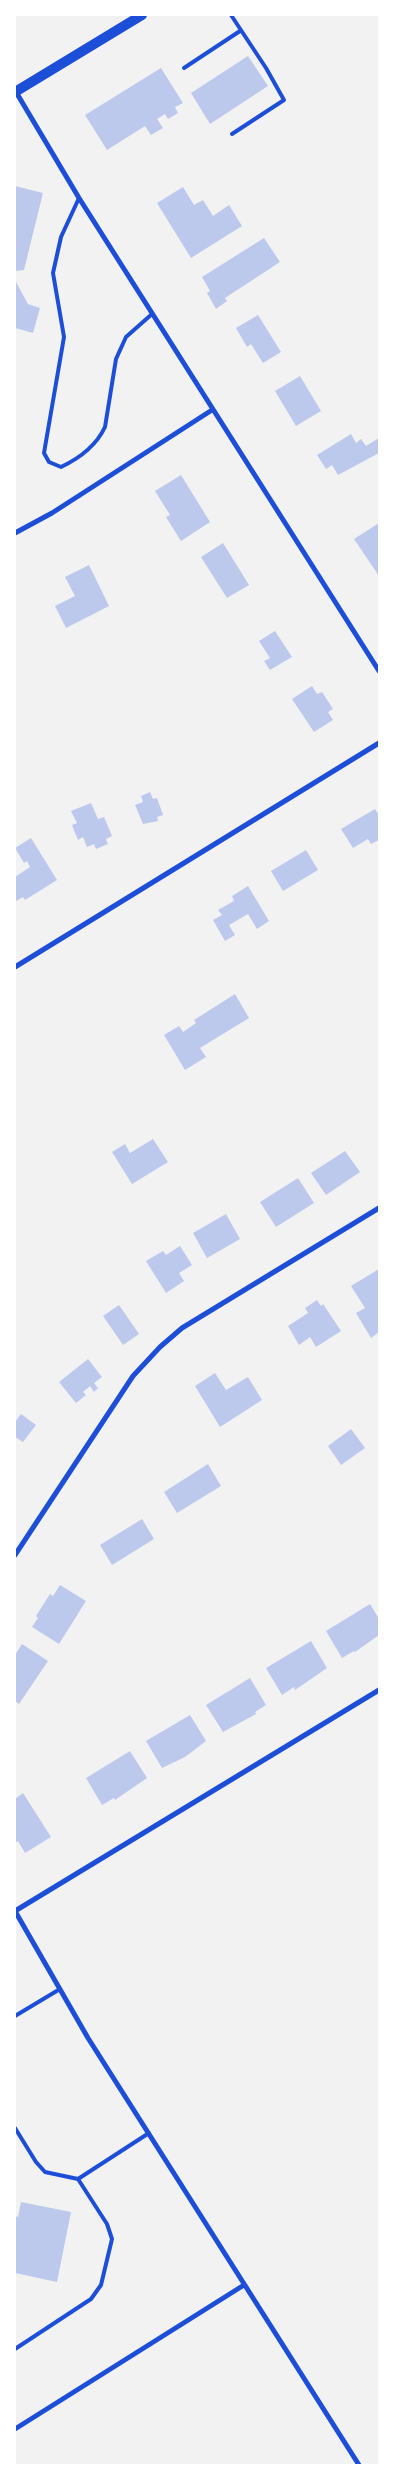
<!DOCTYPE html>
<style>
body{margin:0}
#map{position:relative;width:394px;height:2480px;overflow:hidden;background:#f2f2f2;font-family:"DejaVu Sans",sans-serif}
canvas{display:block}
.frame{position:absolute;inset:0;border:16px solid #fff;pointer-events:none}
</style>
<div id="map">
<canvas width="394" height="2480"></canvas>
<div class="frame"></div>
</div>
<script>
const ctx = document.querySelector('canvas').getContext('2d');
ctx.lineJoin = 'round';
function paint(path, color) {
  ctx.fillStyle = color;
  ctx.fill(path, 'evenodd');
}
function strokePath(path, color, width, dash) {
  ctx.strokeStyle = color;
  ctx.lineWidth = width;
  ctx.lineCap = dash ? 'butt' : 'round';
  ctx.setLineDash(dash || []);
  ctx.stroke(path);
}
paint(new Path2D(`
 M248 56 268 86 210 124 191 93Z
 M161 68 183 103 175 107 178 113 168 119 165 114 157 119 163 128 151 135 145 126 107 150 85 115Z
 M15 186 43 193 24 270 15 271Z
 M183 187 194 205 203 200 213 216 229 205 242 226 191 258 157 203Z
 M264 238 280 262 225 298 227 301 216 309 207 293 210 291 202 277Z
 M15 280 28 304 40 308 33 333 15 328Z
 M258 315 281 352 263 363 251 344 247 347 236 328Z
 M300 376 321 411 296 426 275 391Z
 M351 434 356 443 361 439 366 446 379 438V453L338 475 332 465 326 469 317 455Z
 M181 475 210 522 181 541 166 517 170 515 155 491Z
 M379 523V576L354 539Z
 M223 543 249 585 227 598 201 557Z
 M89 565 109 606 66 628 55 606 75 596 65 577Z
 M275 631 292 657 270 670 264 661 270 658 259 641Z
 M312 686 317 694 322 692 333 709 328 712 333 720 314 732 292 699Z
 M150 792 153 799 157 798 163 815 157 817 158 821 143 824 135 805 143 802 141 796Z
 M91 803 98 819 104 817 112 836 106 839 108 844 96 849 94 844 87 847 83 837 78 840 72 825 77 823 71 811Z
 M375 809 379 815V840L371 844 368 839 353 848 341 829Z
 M31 838 57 880 25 900 23 897 16 901 15 877 30 867 27 861 24 863 15 848Z
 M306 850 318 870 283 891 271 871Z
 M248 886 269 921 257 929 248 914 229 925 235 935 225 941 213 920 222 915 218 910 234 901 232 896Z
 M235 994 249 1018 200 1048 206 1057 185 1070 164 1035 179 1026 183 1032 196 1023 194 1020Z
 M153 1139 168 1162 132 1184 112 1152 125 1144 130 1153Z
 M345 1151 360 1172 326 1195 311 1173Z
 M298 1178 314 1203 276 1227 260 1202Z
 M226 1214 240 1239 207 1258 193 1233Z
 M180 1246 192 1265 179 1273 184 1281 166 1293 146 1261 163 1251 166 1255Z
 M379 1269V1332L371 1338 356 1313 365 1308 351 1286Z
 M317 1300 321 1306 323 1304 341 1331 316 1347 310 1337 299 1345 288 1326 308 1313 305 1308Z
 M119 1305 139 1334 123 1345 103 1316Z
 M88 1359 102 1377 94 1383 98 1388 94 1392 90 1386 83 1392 86 1395 76 1403 59 1382Z
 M215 1373 226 1390 248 1377 262 1400 220 1427 195 1386Z
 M21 1414 36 1425 23 1442 15 1437V1422Z
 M351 1429 365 1448 341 1465 328 1446Z
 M208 1464 221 1486 177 1513 164 1492Z
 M142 1519 154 1539 112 1565 100 1545Z
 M60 1585 86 1601 59 1644 32 1627 38 1618 36 1616 50 1594 53 1596Z
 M370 1604 379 1619V1635L355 1652 354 1651 342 1658 326 1631Z
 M311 1641 327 1668 295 1690 294 1687 282 1695 266 1668Z
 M22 1644 48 1661 19 1704 15 1701V1655Z
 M250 1678 266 1705 255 1712 256 1714 223 1732 206 1705Z
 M190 1715 206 1741 185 1757 162 1768 146 1741Z
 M130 1751 147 1778 115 1800 114 1798 102 1805 86 1778Z
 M23 1793 51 1837 25 1853 18 1841 15 1843V1799Z
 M21 2202 71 2212 57 2282 15 2273V2216L18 2217Z`), '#bdc9ec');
strokePath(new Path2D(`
 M231 15 266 68 284 100 232 134
 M184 68 240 31
 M79 198 61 237 53 273 64 337 44 453 49 462 61 467C80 458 96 446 105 427L116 359 126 337 152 314
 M15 2016 60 1989
 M15 2128 36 2162 45 2172 78 2179
 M15 2349 91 2299 101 2285 112 2239 107 2224 78 2179 149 2133`), '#1d4ed8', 4);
strokePath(new Path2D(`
 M16 92 79 198 379 671
 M15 533 52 513 212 410
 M15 967 379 743
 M15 1555 133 1376 160 1347 182 1328 379 1208
 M15 1911 88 2038 359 2465
 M15 1911 379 1690
 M15 2429 244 2285`), '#1d4ed8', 5);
strokePath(new Path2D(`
 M15 92 142 15`), '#1d4ed8', 10);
</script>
